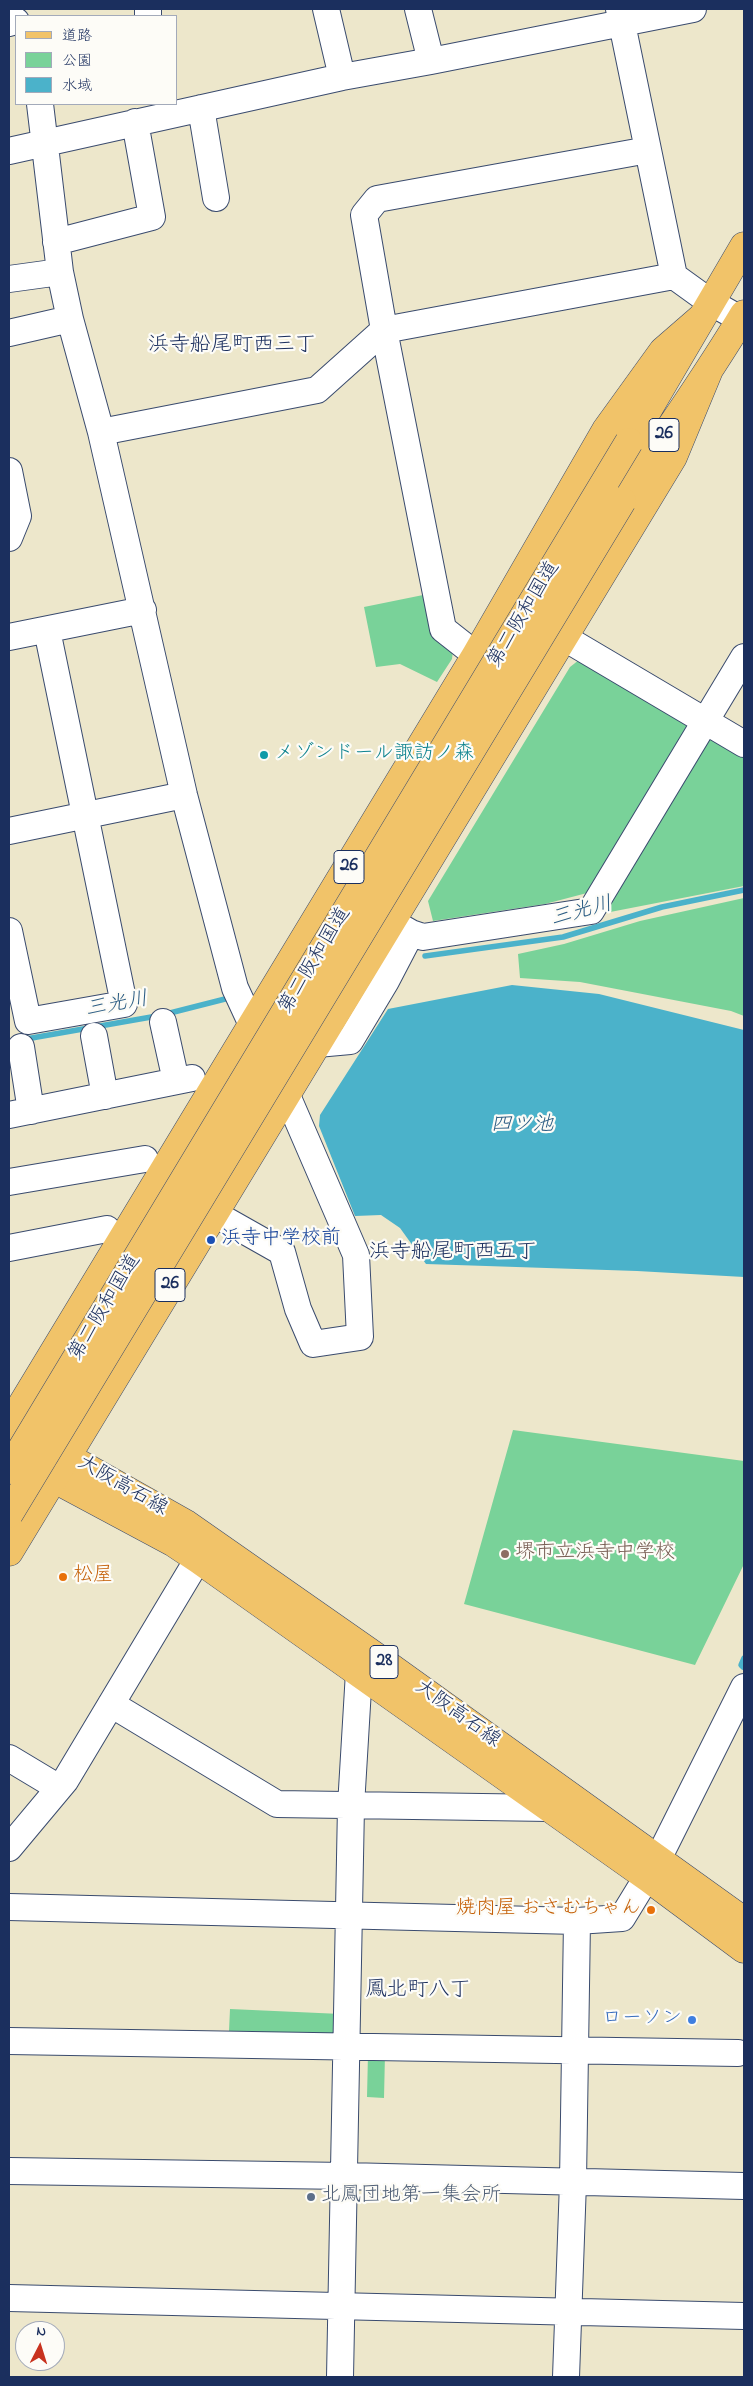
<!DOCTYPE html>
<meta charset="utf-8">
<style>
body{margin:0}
#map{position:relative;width:753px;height:2386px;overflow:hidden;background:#ede7cb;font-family:"Indie Flower","Klee One",sans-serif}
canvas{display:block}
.frame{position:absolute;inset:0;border:10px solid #1b2f5e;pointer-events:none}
.legend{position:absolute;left:15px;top:15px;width:162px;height:90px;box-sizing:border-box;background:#fdfcf7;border:1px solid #a3aaba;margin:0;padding:6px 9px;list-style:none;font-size:15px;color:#1b2f5e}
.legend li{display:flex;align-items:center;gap:10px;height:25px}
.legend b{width:25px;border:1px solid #a3aaba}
.north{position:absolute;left:15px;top:2321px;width:50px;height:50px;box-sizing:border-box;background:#fdfcf7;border:1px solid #a3aaba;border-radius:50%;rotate:5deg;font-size:14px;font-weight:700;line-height:20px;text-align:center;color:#1b2f5e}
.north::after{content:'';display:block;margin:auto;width:18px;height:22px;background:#c8321e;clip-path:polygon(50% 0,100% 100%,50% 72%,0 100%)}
</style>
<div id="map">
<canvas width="753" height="2386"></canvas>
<div class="frame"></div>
<ul class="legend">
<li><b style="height:6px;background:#f1c369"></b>道路</li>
<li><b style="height:14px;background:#79d299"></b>公園</li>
<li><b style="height:14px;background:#4bb2ca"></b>水域</li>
</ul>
<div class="north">N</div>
</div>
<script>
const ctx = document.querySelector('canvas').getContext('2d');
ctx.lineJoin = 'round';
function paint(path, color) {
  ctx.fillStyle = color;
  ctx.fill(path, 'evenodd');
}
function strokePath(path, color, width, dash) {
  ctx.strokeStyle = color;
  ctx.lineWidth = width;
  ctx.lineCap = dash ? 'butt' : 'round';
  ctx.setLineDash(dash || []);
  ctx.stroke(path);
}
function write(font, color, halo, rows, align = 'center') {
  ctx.font = font + ' "Indie Flower","Klee One",sans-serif';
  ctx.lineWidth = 4.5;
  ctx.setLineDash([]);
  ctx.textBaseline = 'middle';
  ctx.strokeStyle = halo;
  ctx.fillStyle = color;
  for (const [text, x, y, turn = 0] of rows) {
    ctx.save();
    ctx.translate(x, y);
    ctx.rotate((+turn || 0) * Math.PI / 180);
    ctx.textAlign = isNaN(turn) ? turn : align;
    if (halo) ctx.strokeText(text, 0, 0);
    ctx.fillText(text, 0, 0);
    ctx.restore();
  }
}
paint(new Path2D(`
 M428 594 454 642 452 659 437 682 400 664 376 667 364 607Z
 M584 656 684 716 687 728 587 893 545 904 433 921 428 901 570 667Z
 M717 736 744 753V886L600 914 706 738Z
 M744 898V1016L731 1011 580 982 520 978 518 954 564 944 640 921Z
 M513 1430 744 1461V1564L695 1665 464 1604Z
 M230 2009 341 2014 334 2034 229 2031Z
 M368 2054H385L384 2098 367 2097Z`), '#79d299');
paint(new Path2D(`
 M512 985 599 994 744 1030V1277L637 1271 426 1264 400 1228 381 1215 355 1216 319 1126 320 1115 388 1009Z`), '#4bb2ca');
strokePath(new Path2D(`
 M425 956 563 937 662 907 744 890
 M166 1014 229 998
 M9 1042 157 1016
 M743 1667 741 1665 744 1658`), '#4bb2ca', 5.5);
const minor = new Path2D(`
 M148 9V16
 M326 9 342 77
 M418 9 431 61
 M619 9 674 276
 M9 23 16 21
 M40 104 60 272 70 319 101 432 184 795 235 988 260 1042
 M201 108 216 198
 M9 151 342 77 431 61 693 9
 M56 242 152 217 135 122
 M9 279 60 272
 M9 333 70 319
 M101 432 317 390 384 330 674 276 710 302 744 321
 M9 471 18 516 9 538
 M9 637 143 610
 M563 637 744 744
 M476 655 443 629 384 330 364 215 377 199 648 150
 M9 831 184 795
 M9 931 28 1021 124 1004 47 630
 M411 933 423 937 591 911 744 657
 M163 1022 176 1081
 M94 1036 105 1096
 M317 1044 350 1041 386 981 411 933 397 925
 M21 1047 31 1111
 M9 1115 192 1078
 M9 1182 145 1159
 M213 1213 282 1252 298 1309 313 1344 360 1337 356 1255 279 1077
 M9 1248 107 1229
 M111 1704 277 1804 550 1808
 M9 1758 59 1788
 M9 1848 65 1781 198 1559
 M9 1907 577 1921 622 1918 658 1859 744 1687
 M9 2041 738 2053
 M9 2171 346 2176 744 2186
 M9 2298 744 2316
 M340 2377 351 1806 359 1672 370 1656
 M566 2377 573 2182 577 1921`);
const major = new Path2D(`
 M46 1445 186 1524 372 1654 744 1921
 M32 1467 174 1543 198 1559 647 1877 744 1949`);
const highway = new Path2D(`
 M629 442 744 246
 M622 501C662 438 706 378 744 314
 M9 1426 476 655 606 430 663 351 701 318
 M9 1552 673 457 709 370`);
strokePath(minor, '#3a4b6e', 28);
strokePath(major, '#3a4b6e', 29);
strokePath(highway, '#3a4b6e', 29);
strokePath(minor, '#fff', 26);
strokePath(major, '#f1c369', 28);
strokePath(highway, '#f1c369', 28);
const highwayBridge = new Path2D(`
 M9 1470 629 442
 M9 1514 622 501`);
strokePath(highwayBridge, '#3a4b6e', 29, []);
strokePath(highwayBridge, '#f1c369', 28);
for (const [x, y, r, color] of [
 [264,755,5,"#0f9aa8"],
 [211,1240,5,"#1a4fb4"],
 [505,1554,5,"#8d6e63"],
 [63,1577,5,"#e8710a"],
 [651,1910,5,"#e8710a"],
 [692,2020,5,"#3f7fe0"],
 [311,2197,5,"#5c6f8a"]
]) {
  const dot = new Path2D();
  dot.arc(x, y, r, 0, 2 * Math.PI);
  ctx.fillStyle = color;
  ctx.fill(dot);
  strokePath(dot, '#fdfcf7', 2);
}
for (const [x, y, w] of [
 [664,435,30],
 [349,867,30],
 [170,1285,30],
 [384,1662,28]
]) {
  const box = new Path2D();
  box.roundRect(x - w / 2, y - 16.5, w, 33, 4);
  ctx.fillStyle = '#fdfcf7';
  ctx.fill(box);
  strokePath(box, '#1b2f5e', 1);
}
write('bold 19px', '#1b2f5e', null, [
 ["26",664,435],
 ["26",349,867],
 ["26",170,1285],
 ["28",384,1662]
]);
write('20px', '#1b2f5e', '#fdfcf7', [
 ["第二阪和国道",525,615,-59],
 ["第二阪和国道",316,961,-59],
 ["第二阪和国道",106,1308,-59],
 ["大阪高石線",122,1487,30],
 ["大阪高石線",457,1715,36]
]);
write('20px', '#0d838f', '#fdfcf7', [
 ["メゾンドール諏訪ノ森",274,755]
], 'left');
write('20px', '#164399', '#fdfcf7', [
 ["浜寺中学校前",221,1240]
], 'left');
write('20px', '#785e54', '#fdfcf7', [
 ["堺市立浜寺中学校",515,1554]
], 'left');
write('20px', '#c56008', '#fdfcf7', [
 ["松屋",73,1577],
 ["焼肉屋 おさむちゃん",641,1910,"right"]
], 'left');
write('20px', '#366cbe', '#fdfcf7', [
 ["ローソン",682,2020]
], 'right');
write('20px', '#4e5e75', '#fdfcf7', [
 ["北鳳団地第一集会所",321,2197]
], 'left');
write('21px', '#1b2f5e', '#fdfcf7', [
 ["浜寺船尾町西三丁",232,347],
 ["浜寺船尾町西五丁",453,1254],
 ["鳳北町八丁",418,1992]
]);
write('italic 21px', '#2c5d84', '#fdfcf7', [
 ["三光川",582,913,-15],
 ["三光川",117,1006,-10],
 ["四ツ池",522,1127]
]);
</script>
